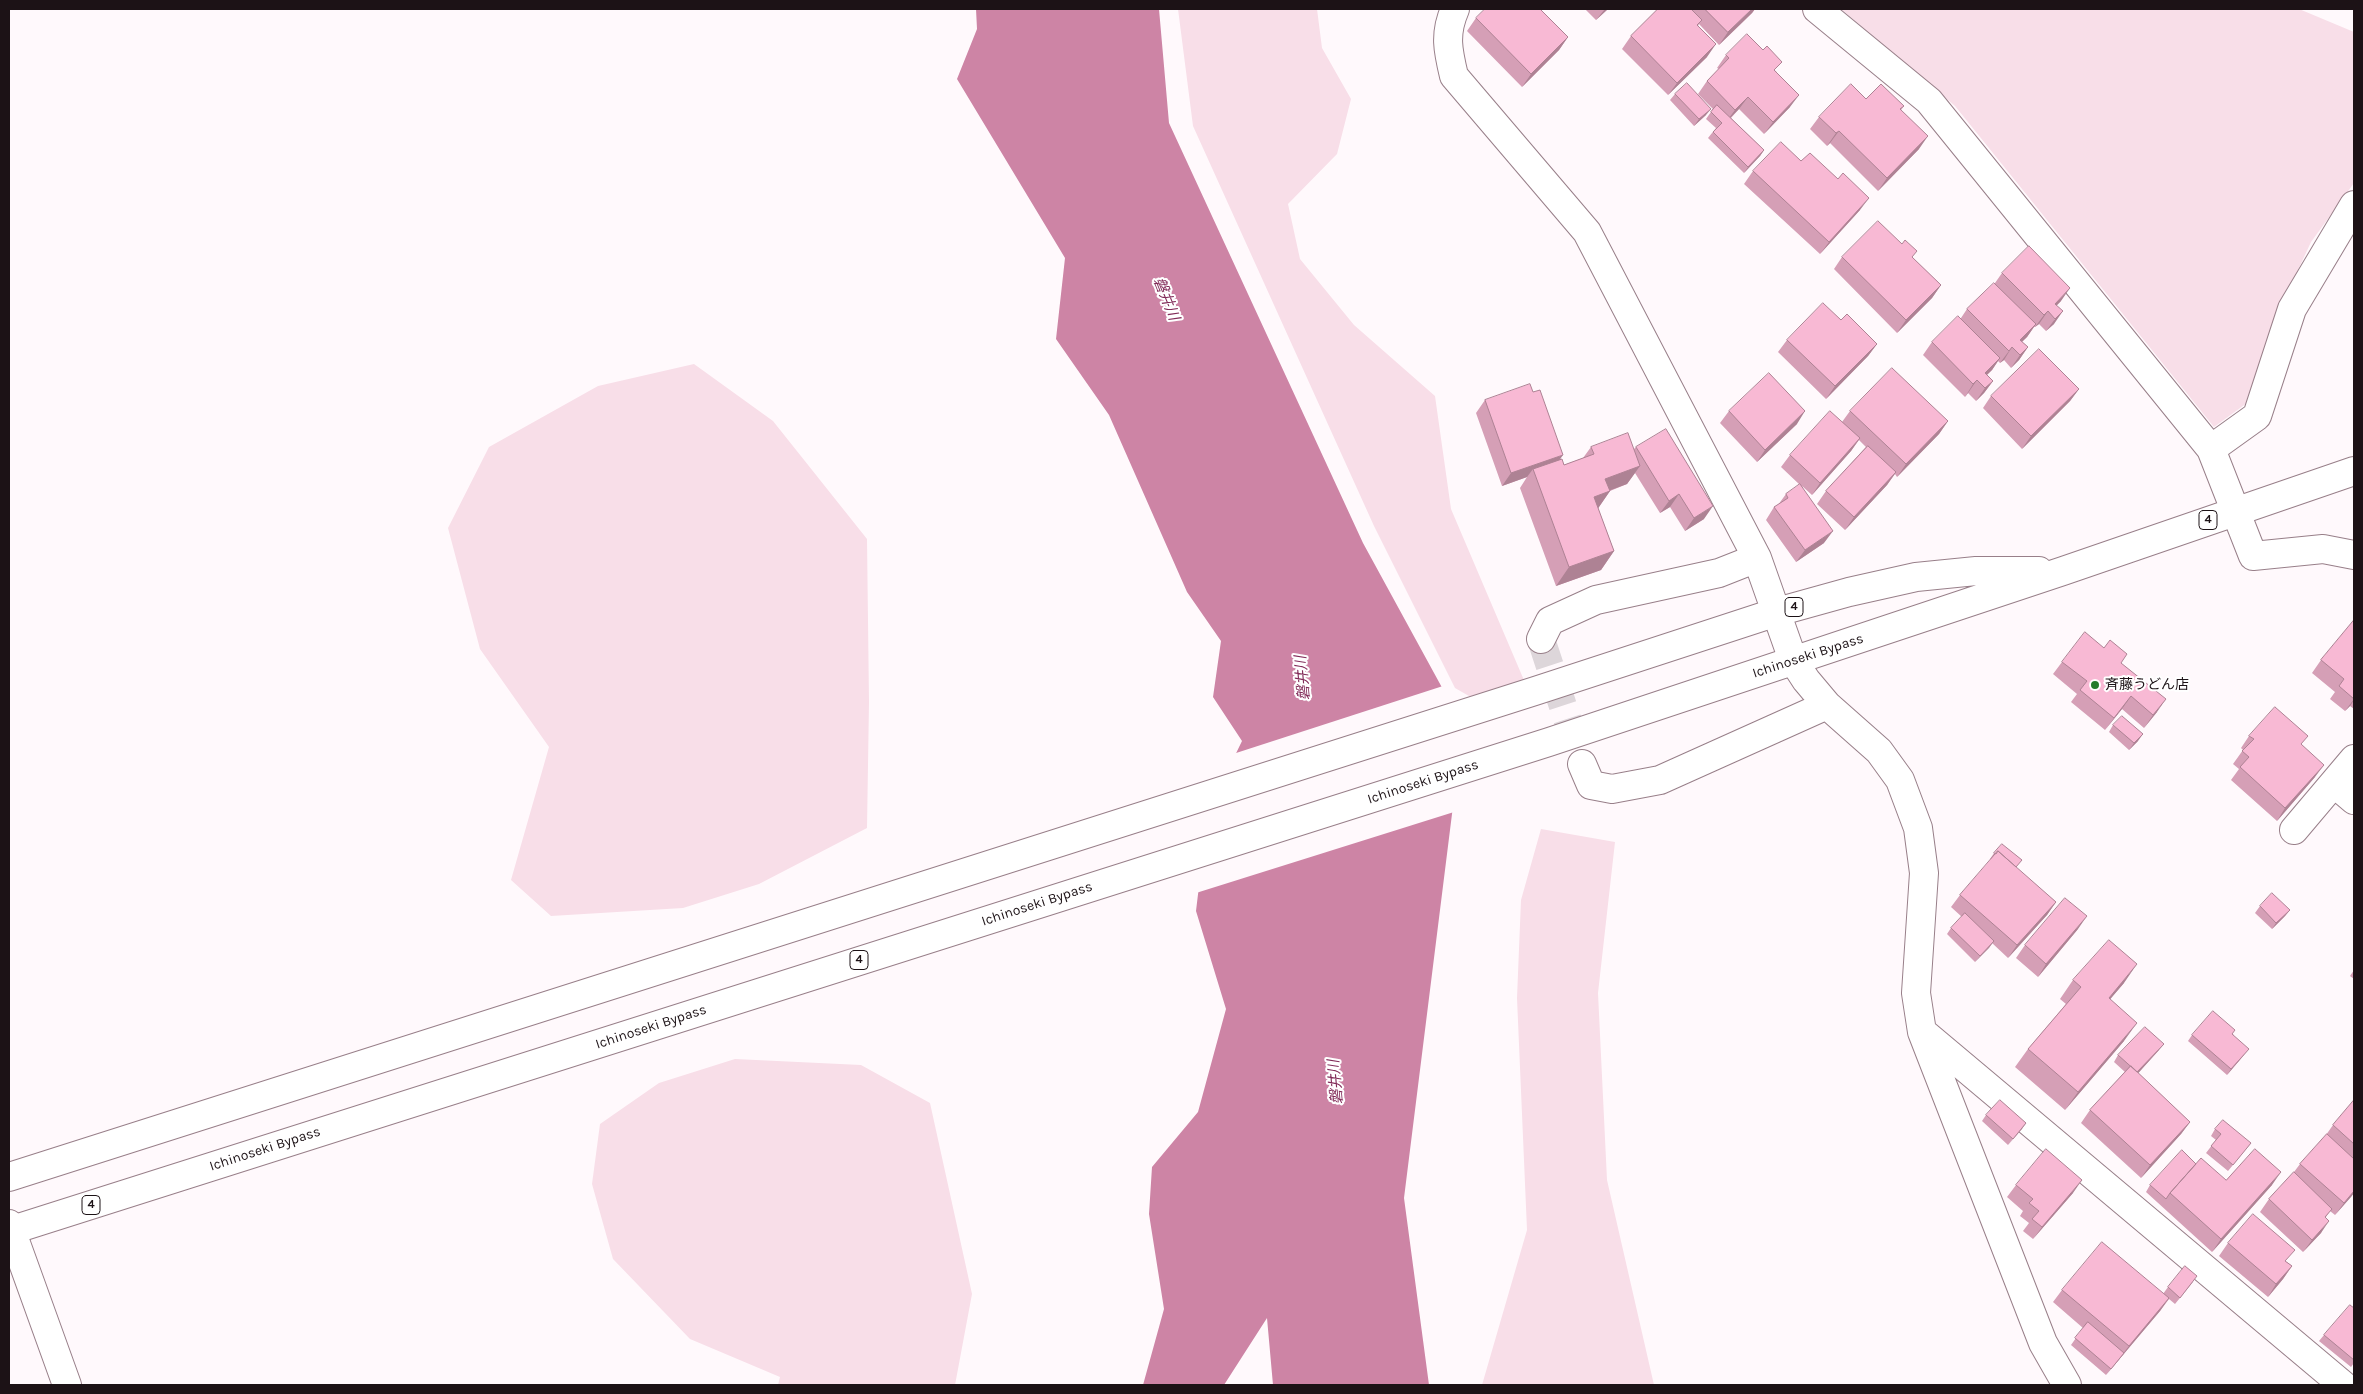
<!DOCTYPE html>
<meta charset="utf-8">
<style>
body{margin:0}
#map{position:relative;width:2363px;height:1394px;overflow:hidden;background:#fff9fc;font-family:Karla,sans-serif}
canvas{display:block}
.frame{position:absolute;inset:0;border:10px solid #1c1216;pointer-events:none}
</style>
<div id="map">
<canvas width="2363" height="1394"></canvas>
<div class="frame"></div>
</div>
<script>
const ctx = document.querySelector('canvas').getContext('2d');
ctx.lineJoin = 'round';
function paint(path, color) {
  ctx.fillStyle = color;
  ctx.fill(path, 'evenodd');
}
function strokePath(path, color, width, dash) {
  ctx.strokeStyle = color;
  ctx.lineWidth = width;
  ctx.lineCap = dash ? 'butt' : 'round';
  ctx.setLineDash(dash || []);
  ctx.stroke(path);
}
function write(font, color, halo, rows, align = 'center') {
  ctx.font = font + ' Karla,"Noto Sans JP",sans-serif';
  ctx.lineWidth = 4;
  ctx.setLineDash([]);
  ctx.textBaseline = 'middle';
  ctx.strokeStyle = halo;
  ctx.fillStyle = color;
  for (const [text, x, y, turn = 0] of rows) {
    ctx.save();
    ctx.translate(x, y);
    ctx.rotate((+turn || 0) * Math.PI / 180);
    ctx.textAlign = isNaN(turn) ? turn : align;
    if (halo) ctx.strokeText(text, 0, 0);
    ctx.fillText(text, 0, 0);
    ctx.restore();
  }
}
paint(new Path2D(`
 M1178 9H1317L1322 48 1351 99 1337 154 1288 204 1300 259 1354 325 1435 396 1451 509 1529 692 1490 708 1455 688 1374 526 1193 126Z
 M1841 9H2299L2354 32V183L2311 242 2284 300 2247 403 2214 427 1955 106Z
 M694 364 773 421 867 539 869 702 867 828 759 884 683 908 551 916 511 880 549 747 480 649 448 528 489 447 598 386Z
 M1541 829 1615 842 1598 993 1607 1180 1654 1385H1482L1527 1230 1517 998 1521 900Z
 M735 1059 861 1065 930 1103 972 1294 955 1385H778L780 1377 690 1339 613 1259 592 1184 600 1124 659 1083Z`), '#f8dee8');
paint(new Path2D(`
 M976 9H1159L1169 123 1363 543 1463 726 1404 1198 1429 1385H1273L1267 1318 1224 1385H1143L1164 1309 1149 1214 1152 1167 1198 1112 1226 1009 1196 911 1208 811 1242 741 1213 697 1221 641 1187 592 1109 415 1056 339 1065 258 957 79 977 29Z`), '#cd84a5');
paint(new Path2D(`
 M1443 686 1465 726 1454 812 1196 893 1205 810 1233 754Z`), '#fff9fc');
strokePath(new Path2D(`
 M1541 639 1582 764`), '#ddd6da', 28, [28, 14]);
const street = new Path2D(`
 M1455 9C1444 34 1448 51 1454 76L1587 232 1757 558 1793 660 1806 680 1827 705 1879 751 1900 780 1918 828 1924 873 1916 993 1922 1032 2043 1343 2067 1385
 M1817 9 1929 101 2211 449 2253 556 2323 549 2354 555
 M2211 449 2257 416 2292 309 2354 205
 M1541 639 1550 621 1596 600 1719 573 1757 558
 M1582 764 1591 785 1612 789 1660 780 1827 705
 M2334 783 2354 800
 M2294 830 2354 759
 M1925 1034 2343 1385`);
const secondary = new Path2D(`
 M9 1224 67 1385`);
const highway = new Path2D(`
 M9 1177 1535 691 1777 612 1849 592 1916 577 1976 571H2039
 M9 1231 1549 742 2063 571 2354 471`);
strokePath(street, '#987f89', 30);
strokePath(secondary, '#987f89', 30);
strokePath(highway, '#987f89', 30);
strokePath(street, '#fff', 28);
strokePath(secondary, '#fff', 28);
strokePath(highway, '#fff', 28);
paint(new Path2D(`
 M1585 9H1608L1596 20Z
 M1658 9H1755L1752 13 1719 45 1699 24 1698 26 1707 57 1668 95 1622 49 1631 36Z
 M1476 18 1568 37 1559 50 1522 87 1467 31Z
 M1726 55 1776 71 1790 107 1764 134 1739 109 1731 118 1764 150 1760 156 1744 173 1708 138 1716 128 1706 119 1713 109 1698 94 1707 81 1719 69 1717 68Z
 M1675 94 1706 115 1694 126 1670 100Z
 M1866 99 1904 106 1901 110 1919 149 1878 191 1830 143 1827 146 1810 129 1819 117Z
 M1801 161 1860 210 1820 254 1744 184 1753 171Z
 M1842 257H1912L1941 285 1932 298 1897 333 1834 269Z
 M2002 273 2061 301 2057 305 2054 324 2046 331 2039 324 2035 327H2034L2027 337 2022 342 2028 347 2019 360 2011 368 2004 360 2000 363 1998 361 1992 370 1987 375 1993 381 1984 393 1976 401 1968 393 1965 397 1923 355 1932 342 1961 318 1967 309 1995 283Z
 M1841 320 1877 344 1868 356 1826 399 1778 352 1787 340Z
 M2079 389 2070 401 2022 449 1983 408 1991 396Z
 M1485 400 1561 459 1564 465 1583 458 1591 447 1634 449 1636 447 1704 519 1685 531 1670 507 1660 513 1635 473 1627 484 1610 491 1598 508 1614 551 1601 570 1556 586 1520 488 1527 477 1502 486 1476 413Z
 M1729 411 1797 424 1757 462 1720 423Z
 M1850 411 1948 421 1939 434 1897 477 1895 474 1887 485 1845 530 1817 504 1826 491 1866 447 1859 440 1851 451 1812 495 1802 486 1824 543 1796 562 1766 520 1774 507 1778 505 1786 494 1800 485 1781 467 1790 455 1842 422Z
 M2354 620V709L2350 706 2345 711 2330 699 2335 692 2312 673 2321 660Z
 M2062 662 2121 663 2157 712 2144 728 2122 709 2105 730 2071 702 2077 694 2053 674Z
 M2113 725 2138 741 2129 750 2109 732Z
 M2249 736 2302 745 2315 777 2277 821 2231 780 2239 769 2233 764 2243 750 2241 748Z
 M1994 853 2016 868 2056 902 2047 915 2008 958 1992 943 1975 962 1947 934 1951 928 1962 917 1951 907 1960 895 1991 860 1990 859Z
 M2260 906 2290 910 2285 916 2272 929 2255 913Z
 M2078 929 2038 977 2016 958 2025 945Z
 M2354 970V979L2350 976Z
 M2073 980 2124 983 2110 999 2124 1041 2065 1110 2015 1067 2028 1049 2066 1004 2060 999Z
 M2233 1034 2244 1055 2227 1075 2188 1041 2192 1035Z
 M2159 1050 2138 1073 2190 1122 2181 1134 2141 1178 2081 1123 2090 1110 2125 1072 2114 1062 2118 1055Z
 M2354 1100V1193L2335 1215 2330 1211 2326 1217 2321 1233 2303 1252 2260 1212 2269 1199 2294 1172 2300 1164 2326 1135 2333 1125Z
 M1986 1115 2026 1123 2008 1145 1982 1121Z
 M2215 1129 2251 1143 2228 1171 2206 1153 2216 1140 2211 1136Z
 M2196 1164 2226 1180 2272 1185 2212 1252 2146 1192 2150 1185Z
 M2016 1185 2073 1193 2033 1239 2023 1231 2029 1223 2020 1216 2023 1211 2007 1197Z
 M2228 1243 2287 1262 2292 1266 2283 1279 2268 1297 2219 1256Z
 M2193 1282 2175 1304 2169 1299 2160 1311 2106 1375 2071 1345 2083 1328 2053 1302 2062 1290 2163 1294 2168 1287Z
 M2354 1308V1363L2351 1367 2319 1341 2324 1335Z`), '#d59fb6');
paint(new Path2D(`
 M1605 9H1608L1596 20Z
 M1752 9H1755L1752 13 1719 45 1728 32Z
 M1568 37 1559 50 1522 87 1531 74Z
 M1716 44 1707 57 1668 95 1677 83Z
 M1799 95 1790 107 1764 134 1773 122Z
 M1748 97 1739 109 1726 122 1735 110Z
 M1711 109 1706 115 1694 126 1699 119Z
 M1839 131 1830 143 1827 146 1836 133Z
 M1928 136 1919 149 1878 191 1887 178Z
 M1764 150 1760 156 1744 173 1748 167Z
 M1869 198 1860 210 1820 254 1829 242Z
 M1941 285 1932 298 1897 333 1906 320Z
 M2070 288 2061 301 2049 313 2055 304Z
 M2048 311 2039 324 2035 327 2044 315Z
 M2063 311 2054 324 2046 331 2055 319Z
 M2036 324 2027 337 2014 349 2020 340Z
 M1877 344 1868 356 1826 399 1835 386Z
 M2012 347 2004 360 2000 363Z
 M2028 347 2019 360 2011 368 2020 355Z
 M2000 358 1992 370 1979 382 1985 373Z
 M1977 380 1968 393 1965 397 1973 384Z
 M1993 381 1984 393 1976 401 1985 388Z
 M2079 389 2070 401 2022 449 2031 436Z
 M1805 411 1797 424 1757 462 1765 450Z
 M1948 421 1939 434 1897 477 1906 464Z
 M1860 438 1851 451 1812 495 1820 483Z
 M1563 455 1554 468 1533 469 1527 477 1502 486 1511 473Z
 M1640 466 1627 484 1592 497 1605 479Z
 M1896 472 1887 485 1845 530 1854 517Z
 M1610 491 1597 510 1594 497Z
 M1679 494 1670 507 1660 513 1669 501Z
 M1713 506 1704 519 1685 531 1694 518Z
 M1833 531 1824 543 1796 562 1805 550Z
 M1614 551 1601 570 1556 586 1569 567Z
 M2131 696 2122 709 2105 730 2114 718Z
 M2166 699 2157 712 2144 728 2153 715Z
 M2354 699V700L2350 706 2345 711Z
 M2143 734 2138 741 2129 750 2134 743Z
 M2324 765 2315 777 2277 821 2285 808Z
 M2056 902 2047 915 2008 958 2017 945Z
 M2290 910 2285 916 2272 929 2276 923Z
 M2087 916 2078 929 2038 977 2046 964Z
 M1994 941 1989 948 1975 962 1980 956Z
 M2137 964 2124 983 2101 1010 2109 998Z
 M2137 1023 2124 1041 2065 1110 2078 1092Z
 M2164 1044 2159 1050 2133 1079 2137 1072Z
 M2249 1049 2244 1055 2227 1075 2231 1069Z
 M2190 1122 2181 1134 2141 1178 2150 1165Z
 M2026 1123 2022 1129 2008 1145 2013 1139Z
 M2281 1172 2272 1185 2212 1252 2221 1239Z
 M2082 1180 2073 1193 2033 1239 2042 1227Z
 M2354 1191V1193L2351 1197 2335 1215 2344 1203Z
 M2329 1221 2321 1233 2303 1252 2312 1240Z
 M2292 1266 2283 1279 2268 1297 2276 1284Z
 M2169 1298 2160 1311 2106 1375 2129 1346Z`), '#ae8294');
const building = new Path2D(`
 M1485 9H1540L1568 37 1531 74 1476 18Z
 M1658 9H1691L1702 20 1697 25 1716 44 1677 83 1631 36Z
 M1705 9H1752L1728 32Z
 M1747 34 1763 50 1767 46 1782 62 1774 70 1799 95 1773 122 1748 97 1735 110 1707 81 1729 58 1726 55Z
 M1687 83 1711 109 1699 119 1675 94Z
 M1851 84 1866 99 1881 84 1904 106 1900 109 1928 136 1887 178 1839 131 1836 133 1819 117Z
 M1717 105 1764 150 1748 167 1713 132 1722 123 1711 112Z
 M1781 142 1801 161 1810 153 1838 179 1843 173 1869 198 1829 242 1753 171Z
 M1878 221 1902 244 1905 240 1917 251 1912 257 1941 285 1906 320 1842 257Z
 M2029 246 2070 288 2055 304 2063 311 2055 319 2048 311 2044 315 2002 273Z
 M1994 283 2036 324 2020 340 2028 347 2020 355 2012 347 2009 351 1967 309Z
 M1823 303 1841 320 1847 314 1877 344 1835 386 1787 340Z
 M1958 316 2000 358 1985 373 1993 381 1985 388 1977 380 1973 384 1932 342Z
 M2039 349 2079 389 2031 436 1991 396Z
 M1892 368 1948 421 1906 464 1850 411Z
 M1769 373 1805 411 1765 450 1729 411Z
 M1530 384 1533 392 1540 390 1563 455 1511 473 1485 400Z
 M1830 411 1860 438 1820 483 1790 455Z
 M1666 429 1713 506 1694 518 1679 494 1669 501 1636 447Z
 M1628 433 1640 466 1605 479 1610 491 1594 497 1614 551 1569 567 1533 469 1562 459 1564 465 1594 454 1591 447Z
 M1868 446 1896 472 1854 517 1826 491Z
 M1800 484 1833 531 1805 550 1774 507 1788 498 1786 494Z
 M2354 620V699L2339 686 2344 679 2321 660Z
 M2085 632 2104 648 2110 640 2127 654 2121 663 2166 699 2153 715 2131 696 2114 718 2080 690 2087 681 2062 662Z
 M2275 707 2308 736 2301 744 2324 765 2285 808 2240 767 2249 757 2242 751 2254 739 2249 736Z
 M2122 716 2143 734 2134 743 2113 725Z
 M2002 844 2022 860 2016 867 1998 851 1996 854 1994 853Z
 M1998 851 2056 902 2017 945 1960 895Z
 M2272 893 2290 910 2276 923 2260 906Z
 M2065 898 2087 916 2046 964 2025 945Z
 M1965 913 1994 941 1980 956 1951 928Z
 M2109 940 2137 964 2109 998 2137 1023 2078 1092 2028 1049 2081 987 2073 980Z
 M2213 1011 2235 1030 2232 1034 2249 1049 2231 1069 2192 1035Z
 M2145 1027 2164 1044 2137 1072 2118 1055Z
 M2131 1066 2190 1122 2150 1165 2090 1110Z
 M2000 1100 2026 1123 2013 1139 1986 1115Z
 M2354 1100V1144L2333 1125Z
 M2223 1120 2251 1143 2233 1165 2211 1146 2221 1134 2215 1129Z
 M2327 1134 2354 1159V1191L2344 1203 2300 1164Z
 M2046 1149 2082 1180 2042 1227 2032 1219 2039 1211 2029 1203 2033 1199 2016 1185Z
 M2255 1149 2281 1172 2221 1239 2170 1193 2201 1158 2226 1180Z
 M2182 1150 2196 1164 2170 1193 2166 1199 2150 1185Z
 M2294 1172 2332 1209 2325 1217 2329 1221 2312 1240 2269 1199Z
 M2253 1214 2295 1250 2285 1261 2292 1266 2276 1284 2228 1243Z
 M2102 1242 2169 1298 2129 1346 2062 1290Z
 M2185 1266 2197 1276 2180 1298 2168 1287Z
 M2350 1305 2354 1308V1360L2324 1335Z
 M2088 1322 2124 1353 2111 1369 2075 1338Z`);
paint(building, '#f8b9d4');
strokePath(building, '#ae8294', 1);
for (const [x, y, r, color] of [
 [2095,685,5,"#247c2b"]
]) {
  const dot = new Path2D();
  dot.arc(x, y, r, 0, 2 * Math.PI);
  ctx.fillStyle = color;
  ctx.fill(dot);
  strokePath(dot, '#fff', 2);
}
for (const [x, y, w] of [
 [2208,520,18],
 [1794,607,18],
 [859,960,18],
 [91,1205,18]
]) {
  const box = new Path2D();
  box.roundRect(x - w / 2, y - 9.5, w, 19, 4);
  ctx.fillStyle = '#fff';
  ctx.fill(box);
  strokePath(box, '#1c1216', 1);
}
write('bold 12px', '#1c1216', null, [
 ["4",2208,520],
 ["4",1794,607],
 ["4",859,960],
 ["4",91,1205]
]);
write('14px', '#1c1216', '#fff', [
 ["Ichinoseki Bypass",1808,656,-18],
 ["Ichinoseki Bypass",1423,782,-18],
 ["Ichinoseki Bypass",1037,904,-18],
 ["Ichinoseki Bypass",651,1027,-18],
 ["Ichinoseki Bypass",265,1149,-18]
]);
write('14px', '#1c1216', '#fff', [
 ["斉藤うどん店",2105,685]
], 'left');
write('italic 15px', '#812a58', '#fff', [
 ["磐井川",1166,299,68],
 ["磐井川",1303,678,-95],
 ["磐井川",1336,1082,-95]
]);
</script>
